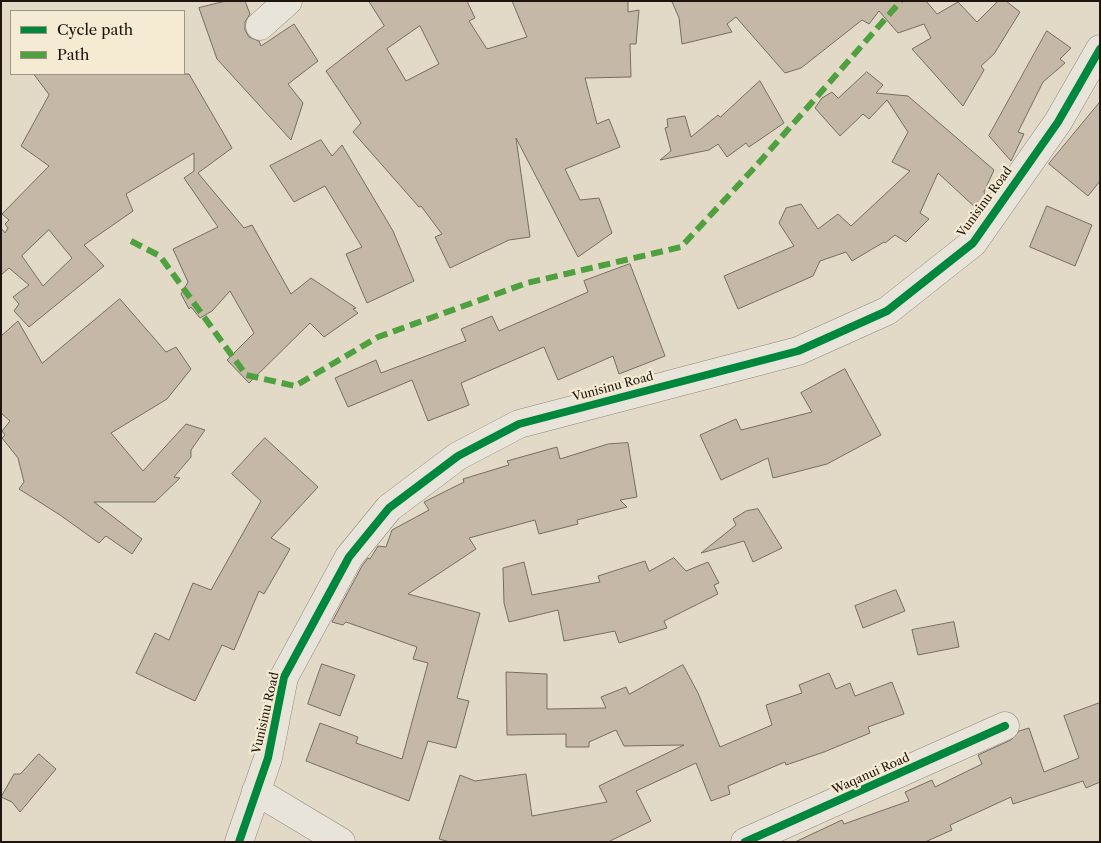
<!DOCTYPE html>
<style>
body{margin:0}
#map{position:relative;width:1101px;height:843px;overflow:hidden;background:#e2dac6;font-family:"Libre Caslon Text",serif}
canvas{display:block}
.frame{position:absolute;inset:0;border:2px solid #1f150e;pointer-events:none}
.legend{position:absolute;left:10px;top:10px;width:175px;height:65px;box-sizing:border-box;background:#f5ebd2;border:1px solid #9f9584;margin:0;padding:6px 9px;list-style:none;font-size:15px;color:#1f150e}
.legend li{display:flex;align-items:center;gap:10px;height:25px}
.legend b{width:25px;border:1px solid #9f9584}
</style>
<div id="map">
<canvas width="1101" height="843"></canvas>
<div class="frame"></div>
<ul class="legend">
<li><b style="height:6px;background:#00873e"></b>Cycle path</li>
<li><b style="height:6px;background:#4fa03e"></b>Path</li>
</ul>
</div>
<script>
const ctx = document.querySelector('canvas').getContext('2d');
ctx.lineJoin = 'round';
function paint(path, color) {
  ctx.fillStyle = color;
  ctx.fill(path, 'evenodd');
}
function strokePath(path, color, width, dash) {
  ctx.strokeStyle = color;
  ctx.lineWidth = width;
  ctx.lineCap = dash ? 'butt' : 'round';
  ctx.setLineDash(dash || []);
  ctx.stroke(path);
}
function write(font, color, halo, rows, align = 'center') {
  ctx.font = font + ' "Libre Caslon Text",serif';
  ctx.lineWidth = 4.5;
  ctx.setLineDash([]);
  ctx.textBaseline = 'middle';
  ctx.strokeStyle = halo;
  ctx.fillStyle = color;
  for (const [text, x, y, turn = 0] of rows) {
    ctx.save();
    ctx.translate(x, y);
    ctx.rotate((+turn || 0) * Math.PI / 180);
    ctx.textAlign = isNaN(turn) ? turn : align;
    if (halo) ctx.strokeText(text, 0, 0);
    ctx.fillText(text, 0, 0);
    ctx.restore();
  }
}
const building = new Path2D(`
 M226 1H245L250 14 245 22V30L249 37 259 41 261 46 294 24 318 61 288 84 303 103 291 140 217 59 199 8Z
 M369 1H467L475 18 469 21 487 49 527 37 512 1H628V12L639 10 636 44H630L631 77 585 78 597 124 609 119 620 147 565 169 580 200 599 198 612 233 578 257 516 138 530 237 509 240 450 268 435 237 442 234 421 206 419 207 353 132 361 123 326 71 384 26ZM420 26 439 64 406 81 387 49Z
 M672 1H926L937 14 958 2 977 22 998 1H1006L1020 12 994 54 981 66 984 70 963 106 912 49 931 38 924 24 898 33 879 11 869 24 862 20 801 68 785 73 736 17 727 24 732 32 682 44 679 18Z
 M1047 31 1071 48 1060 59 1065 63 1043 82 1018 132 1024 134 1011 161 989 136Z
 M867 72 883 85 876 93 908 96 994 170 984 192 986 197 977 209 938 173 920 213 929 219 906 242 895 235 885 243 884 242 852 261 846 252 820 261 813 276 738 309 724 276 794 246 779 223 786 208 801 204 818 229 838 214 851 226 910 171 892 162 908 132 887 100 869 119 863 114 840 136 815 108 822 98 832 92 838 98Z
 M34 74H189L232 148 198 173 244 228 252 225 291 294 311 278 356 308 353 309 358 313 324 337 310 323 249 383 227 360 254 333 230 291 212 311 200 318 191 307 189 309 181 294 188 282 173 249 218 227 184 178 194 171V153L126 194 133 211 84 245 104 266 29 327 14 311 19 304 13 297 29 285 9 268 1 275V228L5 233 8 228 5 224 9 220 2 214 49 166 21 146 49 95ZM49 230 72 258 43 286 22 256Z
 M760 81 784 123 749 147 746 143 727 157 718 144 709 150 660 160 671 151 665 128 668 127 667 119 685 116 691 137 718 115 720 117Z
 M1100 102V181L1088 196 1049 164Z
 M321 140 332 156 342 145 393 231 414 281 367 303 346 254 362 247 325 186 294 202 270 166Z
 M1047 206 1092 225 1075 266 1030 247Z
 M630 264 665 356 619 374 613 356 558 380 544 347 461 383 469 405 428 421 412 380 348 407 335 378 376 360 381 373 466 341 461 329 492 316 499 331 588 292 584 281Z
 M120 299 166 352 176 347 191 369 167 399 111 433 143 471 186 424 205 430 191 450V457L174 477 180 478 155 502H94L142 539 132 554 106 536 99 543 60 515 19 489 24 482 18 458 2 438 5 435 2 431 10 421 1 413V336L18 321 42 363Z
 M845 369 881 435 827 464 773 478 768 458 721 480 700 435 736 419 741 430 812 412 801 393Z
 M265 438 318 487 271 538 290 549 264 594 259 591 234 650 222 645 195 701 136 673 155 633 169 640 193 583 211 590 261 501 232 474Z
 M628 443 637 497 620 500 627 507 577 520 578 524 539 534 535 520 469 538 476 549 408 594 480 613 457 698 469 701 456 748 428 741 409 801 306 761 320 723 358 737 356 743 402 759 428 663 413 659 417 647 346 622 343 625 332 622 362 566 368 558 370 559 378 546 386 547 392 530 429 510 424 502 464 482 463 479 509 465 507 461 557 447 560 459 608 444Z
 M758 509 782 548 753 562 744 541 701 553 736 525 733 519 746 511Z
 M674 558 686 571 708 562 719 583 714 585 718 594 664 621 667 628 619 643 615 631 564 641 558 610 509 622 504 603 503 568 524 562 532 595 600 582 598 576 645 561 649 571Z
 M896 590 905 611 863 628 855 606Z
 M954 622 959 647 918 655 912 630Z
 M322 664 355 675 340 716 308 704Z
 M683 665 698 693 720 747 772 725 766 705 802 693 799 685 829 673 836 689 850 683 855 696 892 682 904 714 868 727 870 733 824 752 786 765 785 762 728 786 730 794 711 801 696 763 636 791 651 821 608 842H450L439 839 460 775 475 781 526 774 532 816 607 802 599 786 684 745 624 746 616 730 589 742V747H566V734L507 735 506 672 547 674V709L606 708 601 697 626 687 629 694Z
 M1100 703V782L1086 788 1083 781 1013 804 1011 797 950 825 952 830 925 842H795L842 820 844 824 909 801 905 792 932 780 935 787 982 764 978 755 1011 740 1019 731 1029 728 1044 772 1079 758 1064 716Z
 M39 754 56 769 20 812 12 802 1 797 14 774H20Z`);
paint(building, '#c6b8a6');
strokePath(building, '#736e64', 1);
const minor = new Path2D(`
 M260 26 288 1
 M256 791 341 842
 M239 842 268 758 284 677 349 557 389 508 458 456 519 424 798 351 887 311 973 243 1058 122 1100 49
 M745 842 1005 726`);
strokePath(minor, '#8f897d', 29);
strokePath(minor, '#e9e4da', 28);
strokePath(new Path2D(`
 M131 241 160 256 246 375 295 386 378 337 527 283 681 247 756 166 901 1`), '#4fa03e', 6, [12, 6]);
strokePath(new Path2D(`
 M239 842 268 758 284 677 349 557 389 508 458 456 519 424 798 351 887 311 973 243 1058 122 1100 49
 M745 842 1005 726`), '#00873e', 8);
write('12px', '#1f150e', '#f5ebd2', [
 ["Vunisinu Road",985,202,-54],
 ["Vunisinu Road",613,387,-15],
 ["Vunisinu Road",266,713,-77],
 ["Waqanui Road",871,774,-24]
]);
</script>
